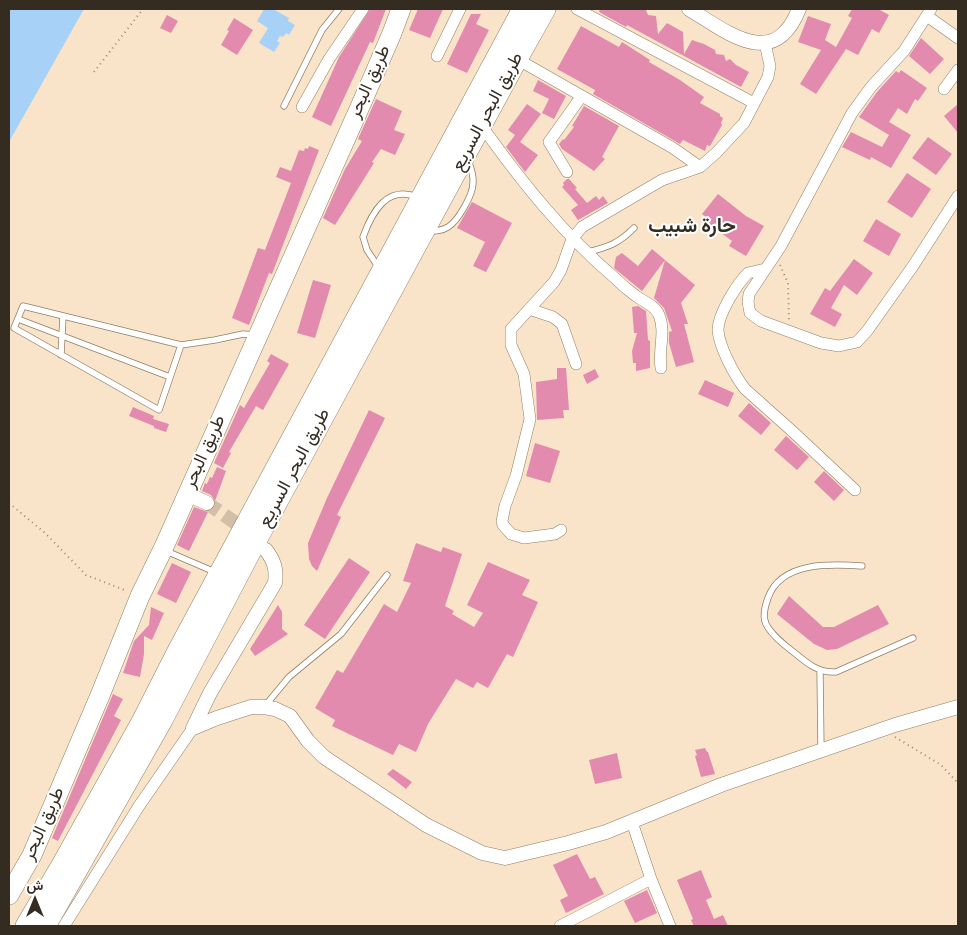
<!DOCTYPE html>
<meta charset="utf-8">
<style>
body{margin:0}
#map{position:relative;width:967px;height:935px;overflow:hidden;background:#f9e4c9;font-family:Poppins,Vazirmatn,sans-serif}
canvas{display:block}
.frame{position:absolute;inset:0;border:10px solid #342c21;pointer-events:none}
.north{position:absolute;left:10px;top:875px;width:50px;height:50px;-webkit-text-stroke:4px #fff;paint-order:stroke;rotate:0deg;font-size:14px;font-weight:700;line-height:20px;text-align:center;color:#342c21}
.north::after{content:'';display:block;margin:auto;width:18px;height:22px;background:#342c21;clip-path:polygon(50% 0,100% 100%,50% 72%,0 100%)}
</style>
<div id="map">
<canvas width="967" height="935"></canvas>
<div class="frame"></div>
<div class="north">ش</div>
</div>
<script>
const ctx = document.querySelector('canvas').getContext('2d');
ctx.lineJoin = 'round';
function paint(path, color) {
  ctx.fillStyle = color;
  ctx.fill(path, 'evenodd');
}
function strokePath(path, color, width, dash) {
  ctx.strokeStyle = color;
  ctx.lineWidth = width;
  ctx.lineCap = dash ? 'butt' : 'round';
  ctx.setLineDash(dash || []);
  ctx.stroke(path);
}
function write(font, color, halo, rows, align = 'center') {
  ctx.font = font + ' Poppins,Vazirmatn,sans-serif';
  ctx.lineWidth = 4;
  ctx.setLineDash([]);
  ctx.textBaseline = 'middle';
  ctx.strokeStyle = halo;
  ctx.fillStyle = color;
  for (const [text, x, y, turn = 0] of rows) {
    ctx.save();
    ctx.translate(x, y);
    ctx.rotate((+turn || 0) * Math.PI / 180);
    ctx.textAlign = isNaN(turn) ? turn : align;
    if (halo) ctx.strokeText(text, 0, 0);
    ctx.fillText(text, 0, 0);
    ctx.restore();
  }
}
paint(new Path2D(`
 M9 9H84L9 142Z
 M264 9H273L289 18 288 21 295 25 289 35 286 33 283 37 280 36 277 41 280 43 274 52 259 43 268 28 257 21Z`), '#a7d1f6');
paint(new Path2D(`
 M370 9H386L373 43 370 42 331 126 312 117 339 57Z
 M418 9H443L430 38 409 30Z
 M600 9 646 10 648 15 656 16 658 34 667 23 683 32 684 54 692 40 704 44 715 50 716 54 724 55 726 61 730 59 736 65 749 72 741 87 627 25 626 27 599 12Z
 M852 9H878L889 15 879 33 872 29 858 55 846 49 816 94 800 84 821 50 798 42 808 16 831 24 825 40 836 47 852 18 848 16Z
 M471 14H481L476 24 489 30 467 73 447 64Z
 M167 15 178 21 171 33 160 28Z
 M234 18 253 30 237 55 221 45 229 31 227 30Z
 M581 26 619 47 622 42 650 60 649 62 680 80 704 97 700 103 720 114V116L723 118 721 123 722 125 710 146 707 145 705 151 683 140 680 144 593 94 595 90 557 69Z
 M921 38 944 59 930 74 909 56Z
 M901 70 927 88 918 101 915 99 907 114 898 108 889 122 911 135 891 168 871 157 870 160 842 147 851 132 882 147 889 135 859 117 877 92 896 71 899 73Z
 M538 80 566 96 554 119 542 113 549 99 533 91Z
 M376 99 402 111 394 130 405 134 395 155 381 149 372 162 374 163 335 225 323 218 345 169 362 141 358 139Z
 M527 104 541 114 520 142 538 155 525 172 506 147 515 135 508 130Z
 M958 104V133L944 116Z
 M584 106 619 126 602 157 605 159 594 171 562 149 559 144 563 139 564 140 574 127 572 126Z
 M928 137 952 154 936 175 912 158Z
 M309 146 319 150 272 274 269 273 249 325 232 318 258 248 265 250 291 183 276 177 280 167 291 171 299 150 304 151 305 148 308 149Z
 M907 173 931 189 912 218 887 202Z
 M567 179H569L577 188 575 189 587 203 596 196 599 200 603 196 608 203 578 220 571 210 578 205 562 187 564 185 563 183Z
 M718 194 746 216 764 226 746 256 729 246 732 241 705 221 707 218 702 214Z
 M472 202 512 223 486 272 473 266 485 242 457 228Z
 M876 219 901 234 889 256 863 241Z
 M652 249 665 260 642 291 614 268 616 257 622 253 638 266Z
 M854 259 873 273 857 295 844 285 831 308 842 314 835 327 810 314 825 288 830 291Z
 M665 260 695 285 681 303 688 324H684L694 362 676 367 669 343V332L672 331 664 308 654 298Z
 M313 280 331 285 315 338 297 333Z
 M638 306 646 311 648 340 650 341V368L636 371V363H633L632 351 637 333H634L632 307Z
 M271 354 289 364 263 410 256 406 229 452 231 453 223 468 214 463 240 405 244 408 270 363 267 361Z
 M557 368H566L569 410H563L564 418 537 420 536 382 557 379Z
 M595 369 599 377 587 384 583 375Z
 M705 380 734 393 728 407 698 394Z
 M749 403 771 423 761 435 738 416Z
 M133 407 154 416 153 419 169 424 166 432 154 428V426L129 416Z
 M369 410 385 418 337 515 341 517 317 571 312 566 309 559 308 543 327 498Z
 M786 436 809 457 797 470 774 450Z
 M535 443 560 451 550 483 526 476Z
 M217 467 226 471 215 501 211 495 202 491 205 483 207 484 210 477 212 478Z
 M824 471 844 490 834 501 814 482Z
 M194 507 208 512 189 551 177 545Z
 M416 543 441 552 443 547 462 554 445 606 454 611 452 614 474 627 483 613 467 605 488 562 530 580 522 595 538 602 513 657 507 654 488 688 477 682 473 688 456 679 428 724 416 752 399 744 393 755 332 726 335 720 315 708 337 670 343 673 384 604 397 612 411 583 403 581Z
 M349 558 370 572 325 639 304 625Z
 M172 563 191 572 176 603 157 594Z
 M789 596 823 627H834L878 605 889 624 837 649 827 650 814 644 777 614Z
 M278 605 282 612V629L288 634 255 656 250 649Z
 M151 607 164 613 152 640 144 636V654L140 677 123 673 134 641 149 625Z
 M113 694 123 699 114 716 121 720 58 841 52 838Z
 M705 748 707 752H708L715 774 701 777 695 756 697 755 695 750Z
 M617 753 622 778 595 784 589 760Z
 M393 769 412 782 406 789 387 774Z
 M577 854 590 879 595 877 604 894 566 913 560 900 568 896 553 865Z
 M701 870 712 897 706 900 714 919 723 915 728 926H694L691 920 693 919 677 880Z
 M647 890 657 913 635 923 624 901Z`), '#e28baf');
strokePath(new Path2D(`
 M207 503 237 524 248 534`), '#d2bfa7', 14, [14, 7]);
const service = new Path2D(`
 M284 106 322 30 339 9
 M428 231C435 231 442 231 448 227 458 221 473 195 473 183 474 175 471 168 468 160
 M588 252C609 247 619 243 634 228
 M379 268 367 250 363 237C372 212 387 185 417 197
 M23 306 181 345 159 410 14 328Z
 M18 319 170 377
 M181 345 215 340 243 334 256 335
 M61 355 63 316
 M166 551 215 572
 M862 566C831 564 781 561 768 598 765 606 762 616 766 624 772 636 786 646 796 654 808 664 819 673 836 672L913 638
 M820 671 821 750
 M264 707 289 677 341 634 387 575`);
const minor = new Path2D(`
 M577 9 754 103
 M931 9 904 51 871 87 852 113 781 246 749 294 748 302 750 313 761 321 821 343 839 346 857 342 867 331 913 266 958 196
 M927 16 958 38
 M437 56 460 9
 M517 59 673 148 700 167
 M944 89 958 70
 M302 107 329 59 363 9
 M481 125C521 181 563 234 616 279 622 285 629 291 636 296 644 302 655 305 659 315 666 332 658 350 661 368
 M567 172 549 142 581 97
 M765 269 748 273C737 284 718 314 718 330 719 347 735 376 745 389L791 430 855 490
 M529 309 553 317 562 324 576 364
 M561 530 555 534 524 538 511 534 503 525 502 521 505 506 516 476 530 419 524 374 511 345V329L554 282 561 270 572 239 582 227 662 180 700 167 716 153 744 123 768 77 770 66 765 43
 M632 822 651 879 670 926
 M64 926 139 806 193 728
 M560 926 651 879`);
const tertiary = new Path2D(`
 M689 9C727 32 774 72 799 9
 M187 494 207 503
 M193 728 217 718 251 707H264L275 709 290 716 308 741 324 757 426 825 482 853 505 858 568 843 606 832 721 785 895 725 958 707
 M193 728 210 693 275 583C277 569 274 561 266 550`);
const trunk = new Path2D(`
 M9 895 32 855 101 693 140 596 163 549 363 100 392 33 401 9`);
const motorway = new Path2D(`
 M26 926 62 865 143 720 178 651 523 9
 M45 926 162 720 259 535 517 59 545 9`);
strokePath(service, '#907e65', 7);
strokePath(minor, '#907e65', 12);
strokePath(tertiary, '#907e65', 15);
strokePath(trunk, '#907e65', 20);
strokePath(motorway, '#907e65', 22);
strokePath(new Path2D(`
 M94 72 143 9
 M780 265 788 283 789 321
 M9 503 45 533 86 575 127 591
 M895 737 941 765 958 783`), '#978976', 2, [1, 4]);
strokePath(service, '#fff', 5.5);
strokePath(minor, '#fff', 11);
strokePath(tertiary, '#fff', 14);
strokePath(trunk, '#fff', 19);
strokePath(motorway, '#fff', 21);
write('18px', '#342c21', '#fff', [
 ["طريق البحر",370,82,-66],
 ["طريق البحر السريع",488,112,-62],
 ["طريق البحر",205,452,-66],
 ["طريق البحر السريع",295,468,-62],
 ["طريق البحر",44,824,-66]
]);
write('bold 20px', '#342c21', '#fff', [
 ["حارة شبيب",692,227]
]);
</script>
